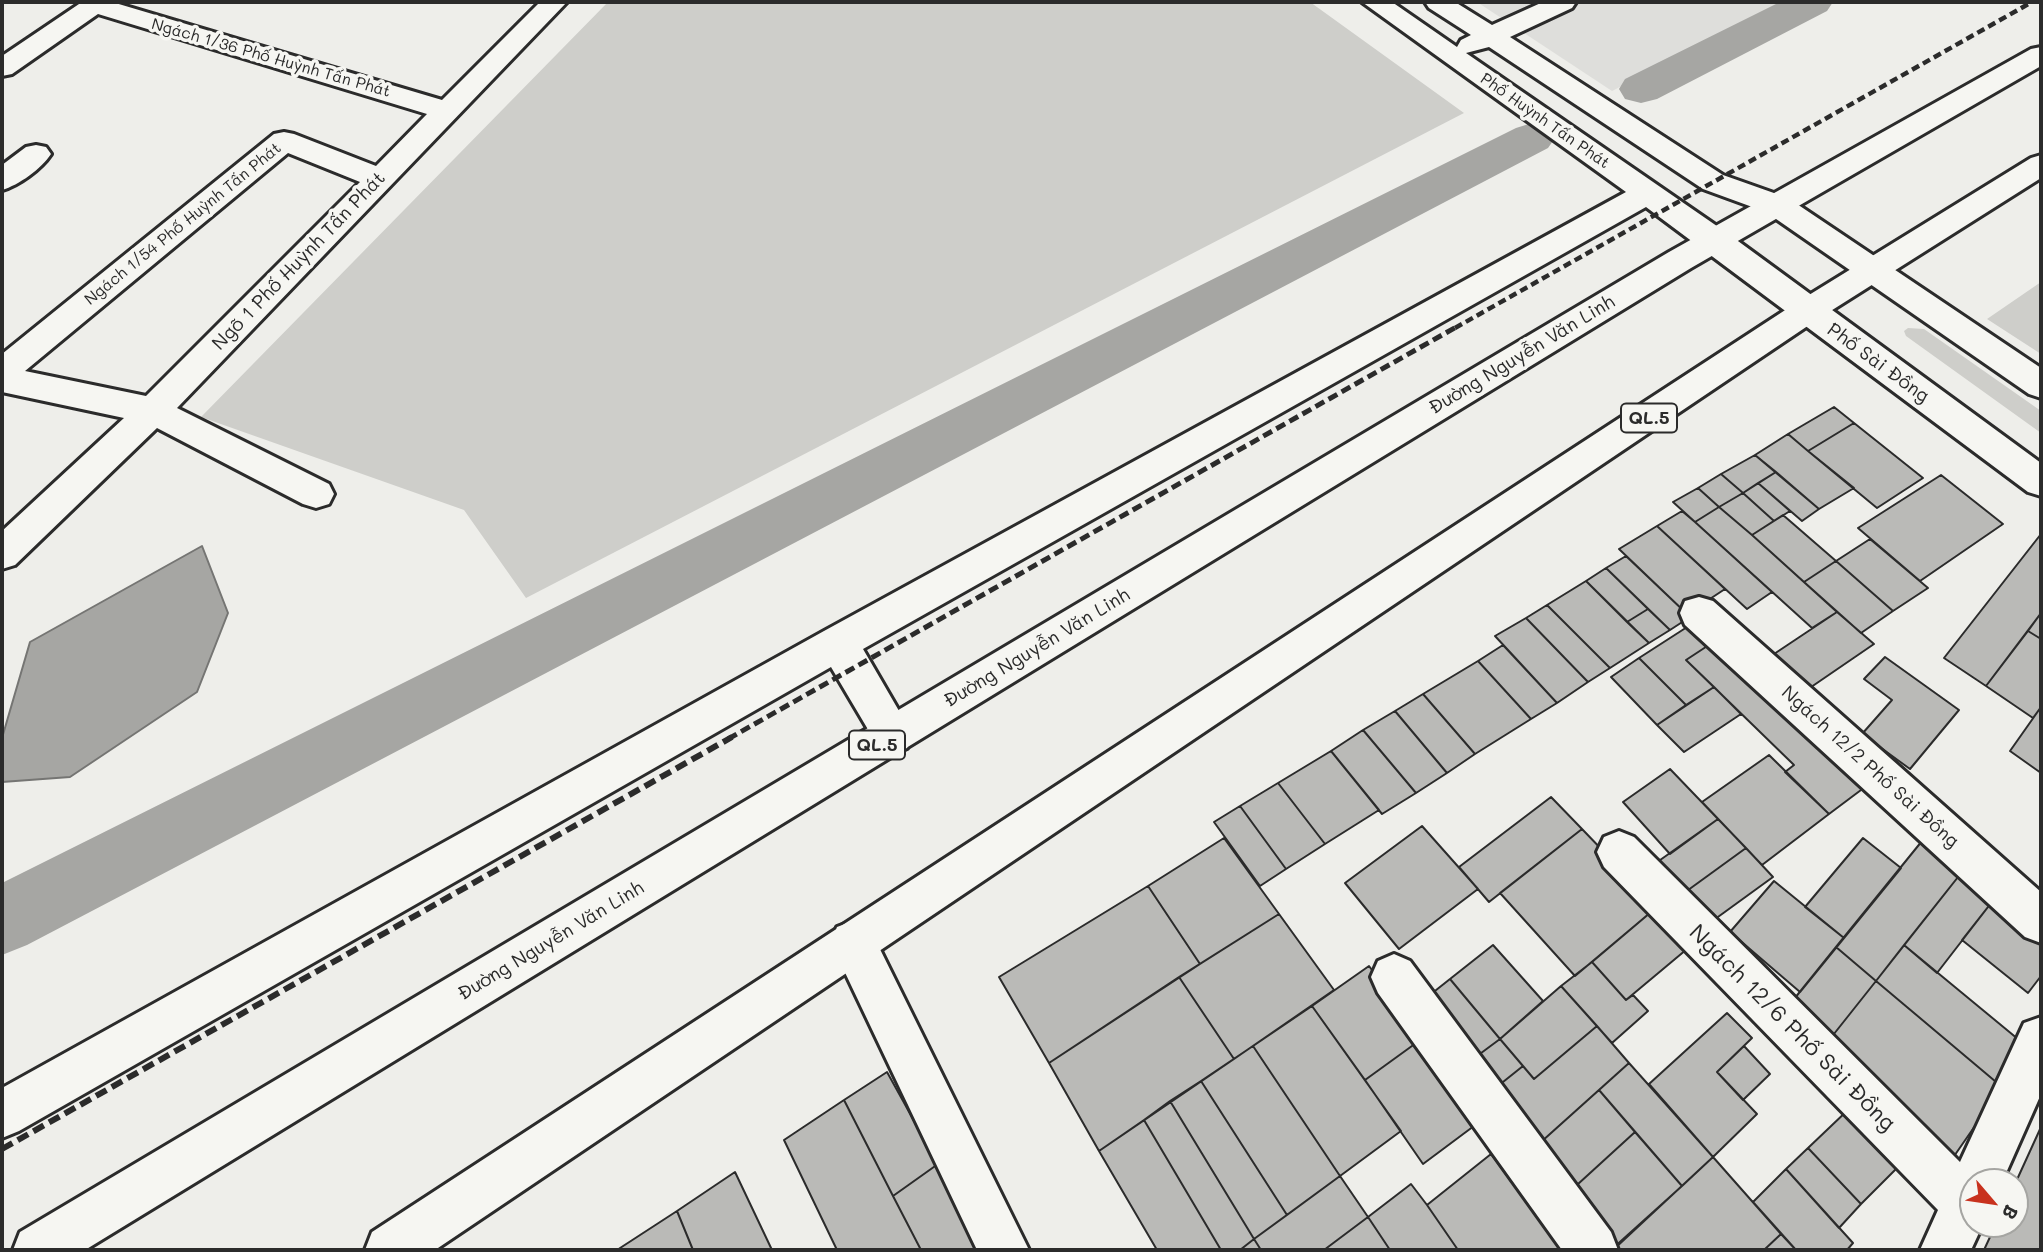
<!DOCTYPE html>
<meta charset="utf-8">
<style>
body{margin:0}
#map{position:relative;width:2043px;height:1252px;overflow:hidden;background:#eeeeea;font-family:Mali,sans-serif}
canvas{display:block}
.frame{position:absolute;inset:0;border:4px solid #2b2b2b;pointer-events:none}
.north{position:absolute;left:1959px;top:1168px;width:70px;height:70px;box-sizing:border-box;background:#f6f6f2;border:2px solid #a5a5a2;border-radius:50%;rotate:119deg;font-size:19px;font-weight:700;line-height:28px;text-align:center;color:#2b2b2b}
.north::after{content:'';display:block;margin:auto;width:24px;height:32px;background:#c8321e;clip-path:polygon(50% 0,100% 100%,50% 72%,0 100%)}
</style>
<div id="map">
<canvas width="2043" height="1252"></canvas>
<div class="frame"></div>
<div class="north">B</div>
</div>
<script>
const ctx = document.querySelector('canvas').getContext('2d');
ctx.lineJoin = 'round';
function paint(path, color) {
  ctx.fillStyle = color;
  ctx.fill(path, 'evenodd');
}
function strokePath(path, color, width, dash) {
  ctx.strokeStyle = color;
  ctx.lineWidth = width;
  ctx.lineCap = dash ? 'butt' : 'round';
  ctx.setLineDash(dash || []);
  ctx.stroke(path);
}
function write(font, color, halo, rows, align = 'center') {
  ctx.font = font + ' Mali,sans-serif';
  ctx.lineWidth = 7;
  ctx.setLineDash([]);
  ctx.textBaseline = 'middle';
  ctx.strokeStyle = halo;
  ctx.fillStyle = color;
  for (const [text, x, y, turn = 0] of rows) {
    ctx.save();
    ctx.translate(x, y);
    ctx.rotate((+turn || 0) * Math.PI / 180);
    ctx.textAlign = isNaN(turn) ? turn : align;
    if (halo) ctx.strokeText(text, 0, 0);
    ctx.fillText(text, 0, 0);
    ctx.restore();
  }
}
paint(new Path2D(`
 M1477 2H1784L1612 91Z`), '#dededb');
paint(new Path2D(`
 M608 2H1310L1464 113 526 598 464 510 201 417Z
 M2041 282V354L1987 319Z
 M1908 328 1924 329 2041 411V433L1906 336 1904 331Z`), '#cececa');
const water = new Path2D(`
 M202 546 228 613 197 692 70 777 2 782V738L30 642Z`);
paint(water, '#a6a6a3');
strokePath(water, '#757573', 2);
paint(new Path2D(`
 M1780 2H1833L1827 11 1657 99 1641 103 1625 99 1619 89 1625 79Z
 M1532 123 1548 128 1555 138 1548 148 27 945 2 955V883L1516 128Z`), '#a6a6a3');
const building = new Path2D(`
 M1834 407 1854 423 1808 451 1788 434Z
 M1854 423 1923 478 1877 508 1808 451Z
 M1788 434 1808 451 1854 488 1819 509 1755 455Z
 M1755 455 1776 472 1743 493 1721 474Z
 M1776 472 1819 509 1802 521 1758 483Z
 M1721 474 1743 493 1719 507 1698 488Z
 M1941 475 2003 524 1920 581 1858 528Z
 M1758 483 1790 511 1774 521 1743 493Z
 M1698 488 1719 507 1695 522 1673 502Z
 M1743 493 1774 521 1752 535 1719 507Z
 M1719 507 1752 535 1837 612 1812 628 1695 522Z
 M1682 511 1695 522 1772 592 1747 609 1657 526Z
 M1783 515 1836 561 1804 582 1752 535Z
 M1657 526 1725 589 1687 614 1619 549Z
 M2041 534V613L1986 686 1944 658Z
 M1870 539 1928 588 1893 611 1836 561Z
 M1626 556 1687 614 1690 617 1670 630 1606 568Z
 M1836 561 1893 611 1861 633 1804 582Z
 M1606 568 1648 609 1627 622 1586 581Z
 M1586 581 1649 643 1610 668 1547 605Z
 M1547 605 1610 668 1588 682 1526 618Z
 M1648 609 1670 630 1649 643 1627 622Z
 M1837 612 1874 644 1798 696 1762 662Z
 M2041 613V639L2028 631Z
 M1526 618 1588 682 1557 703 1495 636Z
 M1698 620 1718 639 1686 660 1714 687 1686 705 1639 658Z
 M2028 631 2041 639V707L2033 718 1986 686Z
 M1718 639 1869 784 1829 814 1785 772 1794 765 1686 660Z
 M1503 645 1557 703 1531 719 1478 661Z
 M1885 657 1959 710 1910 769 1862 734 1892 700 1864 679Z
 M1639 658 1686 705 1657 725 1611 677Z
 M1478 661 1531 719 1475 754 1423 694Z
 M1714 687 1741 714 1684 752 1657 725Z
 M1423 694 1475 754 1447 773 1395 711Z
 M2041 707V773L2010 751Z
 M1395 711 1447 773 1416 793 1363 730Z
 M1363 730 1416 793 1382 814 1331 751Z
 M1331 751 1379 810 1325 844 1278 783Z
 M1769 755 1829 814 1762 865 1702 802Z
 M1670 769 1718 819 1670 854 1623 802Z
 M1278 783 1325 844 1286 869 1240 806Z
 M1551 797 1582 829 1489 902 1459 867Z
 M1240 806 1286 869 1260 886 1214 822Z
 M1718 819 1746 848 1673 901 1646 870Z
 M1422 826 1478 889 1399 949 1345 883Z
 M1582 829 1657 907 1575 976 1500 893Z
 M1224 838 1279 914 1200 964 1148 886Z
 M1863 838 1901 868 1844 938 1805 907Z
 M1922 841 1962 872 1876 981 1836 947Z
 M1746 848 1773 877 1700 930 1673 901Z
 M1962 872 1995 898 1937 973 1904 945Z
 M1774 881 1844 938 1800 992 1730 932Z
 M1148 886 1200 964 1049 1063 999 977Z
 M1995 898 2041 933V976L2028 993 1962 940Z
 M1657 907 1693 944 1626 1000 1592 962Z
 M1279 914 1334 990 1234 1059 1179 977Z
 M1493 945 1543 1001 1500 1039 1450 979Z
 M1904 945 2030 1049 2002 1087 1876 981Z
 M1836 947 1876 981 1822 1049 1782 1014Z
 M1592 962 1626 1000 1633 995 1648 1011 1612 1043 1561 986Z
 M1369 966 1423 1038 1365 1080 1312 1006Z
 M1179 977 1234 1059 1099 1151 1049 1063Z
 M1450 979 1500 1039 1469 1062 1421 1002Z
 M1876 981 2002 1087 1950 1162 1822 1049Z
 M1561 986 1597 1026 1534 1079 1500 1039Z
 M1312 1006 1401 1131 1340 1176 1253 1046Z
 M1727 1013 1752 1038 1717 1072 1757 1114 1713 1157 1649 1084Z
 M1597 1026 1629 1063 1531 1151 1493 1090 1523 1066 1534 1079Z
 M1423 1038 1482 1120 1423 1164 1365 1080Z
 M1500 1039 1523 1066 1493 1090 1469 1062Z
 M1253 1046 1340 1176 1287 1215 1201 1081Z
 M1744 1046 1770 1074 1743 1100 1717 1072Z
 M1629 1063 1713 1157 1682 1186 1599 1090Z
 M887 1072 938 1164 893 1196 844 1100Z
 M1201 1081 1287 1215 1254 1239 1170 1101Z
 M1599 1090 1635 1132 1566 1195 1531 1151Z
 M844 1100 893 1196 921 1250H837L784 1140Z
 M1170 1101 1254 1239 1240 1250H1221L1144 1120Z
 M1850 1108 1902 1163 1861 1204 1808 1148Z
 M1144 1120 1221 1250H1157L1099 1151Z
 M2041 1127V1250H1984L1996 1224H2015V1184Z
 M1635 1132 1682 1186 1611 1250 1566 1195Z
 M1808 1148 1861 1204 1839 1228 1786 1169Z
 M1491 1154 1562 1250H1458L1427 1205Z
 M1713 1157 1781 1234 1764 1250H1613Z
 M938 1164 984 1250H921L893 1196Z
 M1786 1169 1853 1243 1847 1250H1796L1753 1202Z
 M735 1172 772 1250H693L677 1211Z
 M1340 1176 1368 1217 1324 1250H1261L1254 1239Z
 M1411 1184 1427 1205 1458 1250H1390L1368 1217Z
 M677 1211 693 1250H617Z
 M1368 1217 1390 1250H1324Z
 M1781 1234 1796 1250H1764Z
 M1254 1239 1261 1250H1240Z`);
paint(building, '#babab7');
strokePath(building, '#2b2b2b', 2);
const minor = new Path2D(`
 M82 2H112L442 100 540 2H567L177 408 329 484 334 494 329 504 316 508 303 504 157 428 15 565 2 569V531L124 418 2 392V354L274 134 284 132 294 134 376 166 427 114 98 14 12 74 2 76V56ZM288 153 360 182 146 396 25 371Z
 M1362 2H1392L1457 47 1461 40 1471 35 1429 8 1425 2H1455L1492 25 1543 2H1576L1572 8 1510 37 1723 175 1788 198 2041 368V398L2029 394 1766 212 1703 189 1489 47 1466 53 1727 233 2041 463V496L2028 492 1646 207 863 649 913 735 907 748 893 754 879 748 831 667 19 1131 2 1138V1088L824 631 1626 192Z
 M36 145 46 147 51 154C41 169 19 185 2 190V165L26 147Z
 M1699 597 1713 601 2041 892V943L2025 937 1685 625 1680 613 1685 601Z
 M1619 831 1634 837 1960 1162 2024 1023 2041 1017V1094L2002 1182H1973V1224H1983L1971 1250H1920L1938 1210 1604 867 1597 852 1604 837Z
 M853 921 869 927 1029 1250H977L831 943 837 927Z
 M1394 954 1410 961 1611 1232 1618 1250H1562L1378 993 1371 977 1378 961Z`);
const highway = new Path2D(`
 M2041 47V66L1691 268 85 1250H13L20 1232 1669 252 2031 49Z
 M2041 155V178L1818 319 435 1250H365L372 1232 1796 303 2031 158Z`);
strokePath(minor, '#2b2b2b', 6);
strokePath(highway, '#2b2b2b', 6);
paint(minor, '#f6f6f2');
paint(highway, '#f6f6f2');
strokePath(new Path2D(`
 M1455 328 2032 2`), '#2b2b2b', 4.5, [8, 4.5]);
strokePath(new Path2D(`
 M728 739 1458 326`), '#2b2b2b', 5, [10, 5]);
strokePath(new Path2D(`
 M2 1149 732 737`), '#2b2b2b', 6, [12, 6]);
write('16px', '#2b2b2b', '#f6f6f2', [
 ["Ngách 1/36 Phố Huỳnh Tấn Phát",271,58,16],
 ["Phố Huỳnh Tấn Phát",1545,121,35],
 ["Ngách 1/54 Phố Huỳnh Tấn Phát",183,224,-39]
]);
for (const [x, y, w] of [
 [1649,418,56],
 [877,745,56]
]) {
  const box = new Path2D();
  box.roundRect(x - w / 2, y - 14.5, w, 29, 5);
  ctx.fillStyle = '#f6f6f2';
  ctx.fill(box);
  strokePath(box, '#2b2b2b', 2);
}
write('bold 18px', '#2b2b2b', null, [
 ["QL.5",1649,418],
 ["QL.5",877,745]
]);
write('19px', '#2b2b2b', '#f6f6f2', [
 ["Ngõ 1 Phố Huỳnh Tấn Phát",299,261,-46],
 ["Đường Nguyễn Văn Linh",1522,355,-31],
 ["Phố Sài Đồng",1878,363,36],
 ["Đường Nguyễn Văn Linh",1037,648,-31],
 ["Ngách 12/2 Phố Sài Đồng",1870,767,42],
 ["Đường Nguyễn Văn Linh",551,941,-31]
]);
write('23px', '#2b2b2b', '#f6f6f2', [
 ["Ngách 12/6 Phố Sài Đồng",1792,1028,45]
]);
</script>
